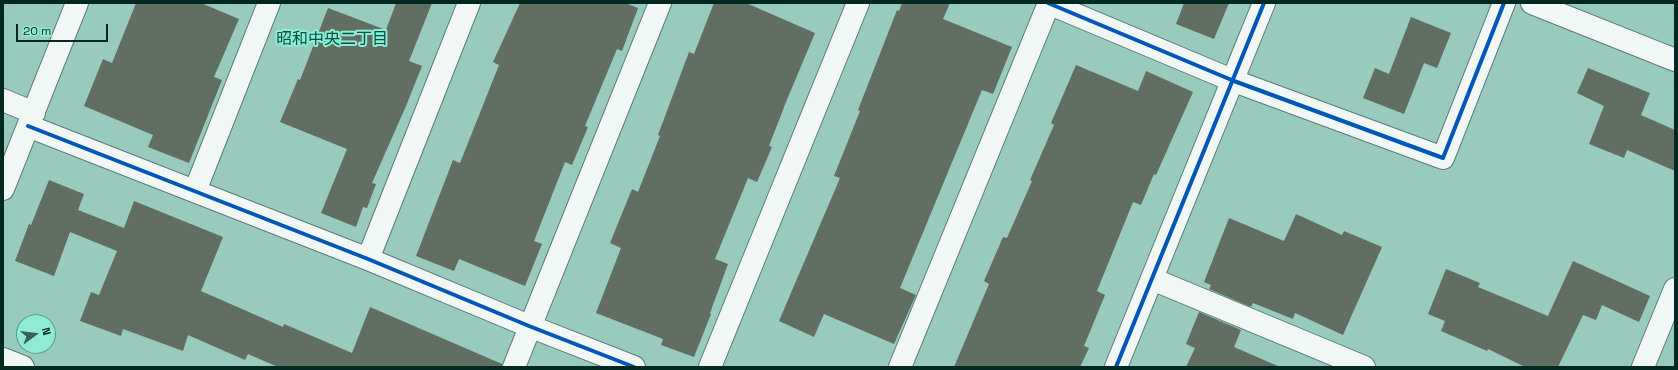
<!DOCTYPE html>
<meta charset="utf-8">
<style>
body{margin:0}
#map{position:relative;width:1678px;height:370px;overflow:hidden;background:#98cabd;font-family:"Space Grotesk",sans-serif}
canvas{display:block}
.frame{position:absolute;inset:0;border:4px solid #002921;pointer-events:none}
.north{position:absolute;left:16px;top:314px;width:40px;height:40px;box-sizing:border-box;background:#91ebd4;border:1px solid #579d8c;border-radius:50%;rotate:75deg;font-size:11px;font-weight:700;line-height:16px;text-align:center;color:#002921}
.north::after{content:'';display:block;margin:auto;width:14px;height:18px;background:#356158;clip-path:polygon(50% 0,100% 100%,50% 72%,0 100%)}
.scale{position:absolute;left:16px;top:24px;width:92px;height:18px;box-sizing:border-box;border:2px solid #002921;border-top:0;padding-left:5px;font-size:12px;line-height:14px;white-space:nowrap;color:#002921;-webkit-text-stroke:3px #91ebd4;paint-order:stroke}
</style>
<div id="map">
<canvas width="1678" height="370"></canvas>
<div class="frame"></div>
<div class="north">N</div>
<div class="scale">20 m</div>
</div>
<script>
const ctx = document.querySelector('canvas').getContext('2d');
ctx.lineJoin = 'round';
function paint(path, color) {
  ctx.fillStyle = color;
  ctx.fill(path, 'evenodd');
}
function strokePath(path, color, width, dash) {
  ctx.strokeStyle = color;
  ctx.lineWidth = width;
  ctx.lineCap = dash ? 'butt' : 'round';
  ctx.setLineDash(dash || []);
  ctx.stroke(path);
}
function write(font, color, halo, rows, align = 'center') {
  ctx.font = font + ' "Space Grotesk","Noto Sans JP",sans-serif';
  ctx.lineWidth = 4;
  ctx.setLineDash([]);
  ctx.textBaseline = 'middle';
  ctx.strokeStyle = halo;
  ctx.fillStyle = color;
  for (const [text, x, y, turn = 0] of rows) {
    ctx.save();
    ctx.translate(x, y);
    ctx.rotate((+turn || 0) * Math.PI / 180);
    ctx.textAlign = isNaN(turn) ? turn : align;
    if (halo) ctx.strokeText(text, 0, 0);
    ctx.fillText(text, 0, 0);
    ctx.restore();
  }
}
paint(new Path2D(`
 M136 3H201L239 19 214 77 222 80 189 163 148 147 153 135 84 106 103 59 112 63Z
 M396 3H432L409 61 422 66 406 106 372 183 376 184 367 208 363 207 356 227 321 213 347 149 280 122 298 79 300 80 328 8 386 30Z
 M520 3H625L638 8 622 51 617 49 585 126 588 127 572 165 565 162 534 241 542 244 525 286 459 259 454 271 416 256 453 160 460 163 499 65 493 62Z
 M714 3H746L815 33 786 102 769 146 772 147 757 182 748 178 715 259 728 264 710 313 711 314 694 357 661 345 663 339 596 313 621 248 610 243 632 189 638 192 660 136 658 135 689 52 694 54Z
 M902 3H950L943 19 1012 47 993 94 982 90 900 288 916 295 894 344 824 314 814 337 779 321 840 178 834 176 860 111 858 110 897 10 899 11Z
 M1184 3H1229L1214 39 1176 24Z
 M1411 17 1451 33 1437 68 1424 63 1404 114 1363 98 1375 68 1389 74Z
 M1076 65 1138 91 1146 71 1193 92 1156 175 1154 174 1141 205 1133 202 1097 291 1105 295 1084 346 1089 348 1080 367H954L989 284 984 281 1003 237 1007 238 1032 181 1030 180 1054 125 1051 123Z
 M1588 68 1650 93 1641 115 1675 130V171L1627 150 1624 158 1589 144 1604 106 1577 93Z
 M49 180 84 194 78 210 124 228 134 201 223 237 201 291 283 327 284 324 352 353 370 307 502 364V367H278L248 354 245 360 188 335 183 351 123 329 121 336 80 321 91 292 99 295 117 251 70 232 54 276 15 261 29 224 31 225Z
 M1296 214 1342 235 1344 231 1382 247 1343 335 1295 313 1293 319 1253 303 1251 307 1209 289 1211 285 1204 282 1229 218 1284 241Z
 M1573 261 1650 296 1639 322 1602 305 1596 320 1583 315 1558 367H1525L1488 349 1487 351 1441 331 1445 321 1428 314 1446 269 1480 283 1478 287 1548 316Z
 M1199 312 1241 330 1234 347 1280 367H1186L1195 348 1186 344Z`), '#606f62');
const minor = new Path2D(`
 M1048 3 1234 81 1443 158 1504 3
 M3 100 34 113
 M28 126 368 259 529 326 634 367
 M3 189 77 3
 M195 191 269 3
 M368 259 469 3
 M1152 279 1364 367
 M514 367 660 3
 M710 367 858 3
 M900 367 1049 3
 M1116 367 1264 3
 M1643 367 1675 289`);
const tertiary = new Path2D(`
 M1532 3 1675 60
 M3 359 23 367`);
strokePath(minor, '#587e75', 24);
strokePath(tertiary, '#587e75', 24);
strokePath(minor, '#f0f7f5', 22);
strokePath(tertiary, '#f0f7f5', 22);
strokePath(new Path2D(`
 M1048 3 1234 81 1443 158 1504 3
 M28 126 368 259 529 326 634 367
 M1116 367 1264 3`), '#0057b8', 4);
write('16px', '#005445', '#91ebd4', [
 ["昭和中央二丁目",332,40]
]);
</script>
